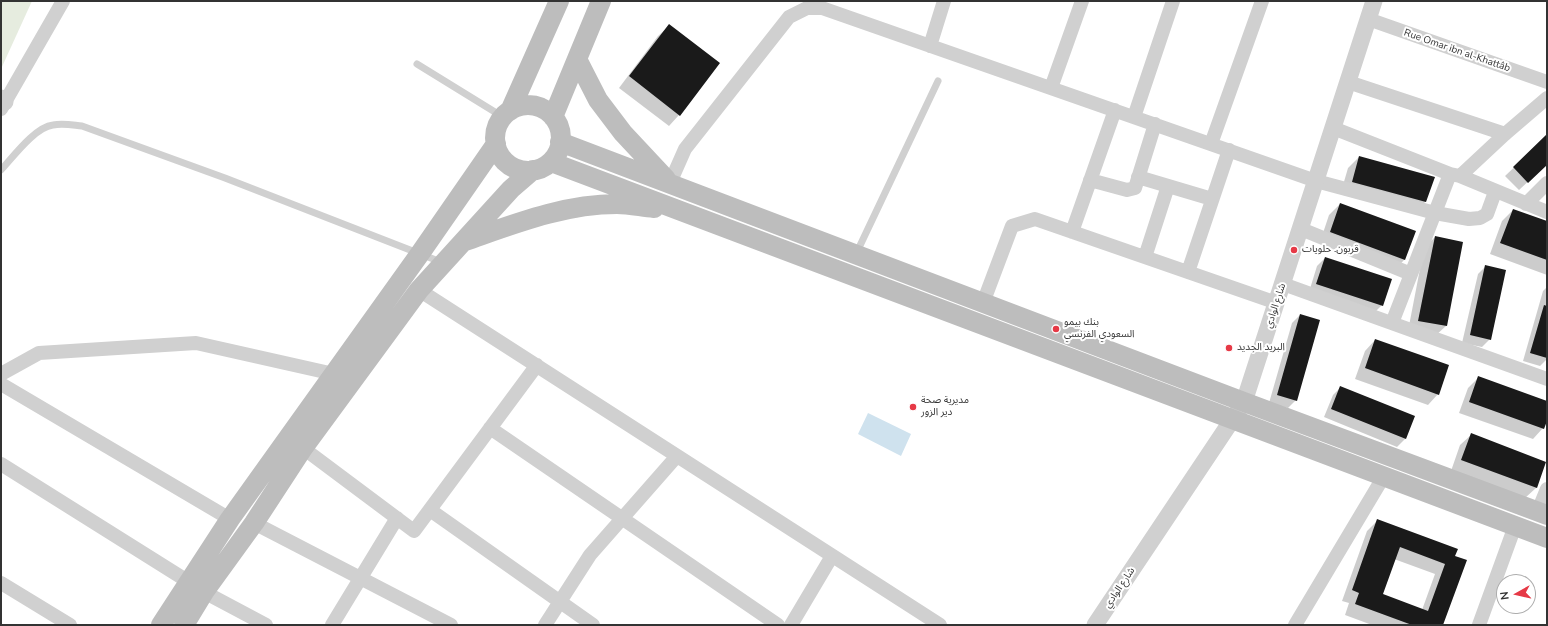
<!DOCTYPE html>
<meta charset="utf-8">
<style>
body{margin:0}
#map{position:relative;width:1548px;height:626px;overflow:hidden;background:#fff;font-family:"Nunito Sans",sans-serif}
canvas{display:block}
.frame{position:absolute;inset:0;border:2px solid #333;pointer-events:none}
.north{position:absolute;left:1496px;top:574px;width:40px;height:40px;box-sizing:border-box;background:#fff;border:1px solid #adadad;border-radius:50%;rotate:262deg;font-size:11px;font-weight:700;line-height:16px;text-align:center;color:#333}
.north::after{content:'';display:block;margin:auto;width:14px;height:18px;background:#e63946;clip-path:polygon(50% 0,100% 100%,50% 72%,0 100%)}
</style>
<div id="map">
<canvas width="1548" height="626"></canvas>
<div class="frame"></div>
<div class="north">N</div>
</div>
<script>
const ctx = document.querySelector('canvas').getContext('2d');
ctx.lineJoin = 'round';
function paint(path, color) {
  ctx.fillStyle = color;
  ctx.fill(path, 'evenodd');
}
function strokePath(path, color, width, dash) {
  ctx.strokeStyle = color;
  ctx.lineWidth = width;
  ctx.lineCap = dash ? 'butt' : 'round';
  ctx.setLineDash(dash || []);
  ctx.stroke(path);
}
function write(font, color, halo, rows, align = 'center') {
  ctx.font = font + ' "Nunito Sans","Noto Sans Arabic",sans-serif';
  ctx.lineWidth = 4;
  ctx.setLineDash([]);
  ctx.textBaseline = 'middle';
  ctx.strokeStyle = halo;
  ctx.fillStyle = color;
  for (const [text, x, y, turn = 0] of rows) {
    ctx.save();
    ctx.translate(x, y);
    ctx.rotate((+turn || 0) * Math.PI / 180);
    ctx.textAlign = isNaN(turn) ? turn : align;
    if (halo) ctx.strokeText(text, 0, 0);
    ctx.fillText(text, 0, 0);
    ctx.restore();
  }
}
paint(new Path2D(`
 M1 1H32L1 69Z`), '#e6ecdf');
paint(new Path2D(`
 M868 413 911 434 901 456 858 434Z`), '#cfe2ee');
paint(new Path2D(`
 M669 26 679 115 669 126 619 88 658 36Z
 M1547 136V164L1519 190 1505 176Z
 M1359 157 1426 201 1415 212 1341 192 1348 168Z
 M1340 204 1415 232 1404 260 1394 271 1320 242 1329 215Z
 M1513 210 1547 222V275L1490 254 1502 221Z
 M1435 237 1446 326 1435 336 1408 331 1424 248Z
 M1325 258 1382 305 1374 313 1309 292 1317 266Z
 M1486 266 1490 339 1482 347 1462 343 1478 274Z
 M1547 287V359L1540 366 1523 361 1543 291Z
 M1300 315 1296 400 1288 408 1269 403 1292 323Z
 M1375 340 1438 394 1428 405 1355 379 1365 351Z
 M1479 377 1547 402V418L1543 428 1533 439 1459 413 1468 388Z
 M1341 387 1414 417 1405 439 1397 447 1324 417 1333 395Z
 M1471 435 1545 462 1536 488 1525 498 1451 471 1460 445Z
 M1378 520 1454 556 1442 625H1372L1345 615 1349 603 1342 601 1367 531ZM1394 559 1435 574 1422 610 1381 595Z`), '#0003');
paint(new Path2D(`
 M669 24 720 63 680 116 629 76Z
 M1547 134V165L1528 183 1513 167Z
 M1359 156 1435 177 1426 202 1352 182Z
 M1340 203 1416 231 1405 260 1330 232Z
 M1513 209 1547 221V260L1500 243Z
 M1435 236 1463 242 1447 326 1418 321Z
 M1325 257 1392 279 1383 306 1316 284Z
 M1485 265 1506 270 1491 340 1470 335Z
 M1544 305 1547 306V358L1530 353Z
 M1300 314 1320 320 1297 401 1277 395Z
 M1375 339 1449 365 1439 395 1365 368Z
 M1478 376 1547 401V421L1544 429 1469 402Z
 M1340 386 1415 416 1406 439 1331 409Z
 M1471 433 1546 462 1537 488 1461 460Z
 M1377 519 1458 549 1455 556 1467 560 1443 625H1412L1355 604 1359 593 1352 590ZM1400 547 1445 564 1428 611 1383 594Z`), '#1a1a1a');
strokePath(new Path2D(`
 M417 64 503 117
 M1 170C13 157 35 127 53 125 63 123 72 125 82 126L225 178 441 262
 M856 254 938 81`), '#d0d0d0', 7);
strokePath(new Path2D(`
 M1368 19 1547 82
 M930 46 944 1
 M1348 82 1505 134
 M1051 88 1082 1
 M1 109 63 1
 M1134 117 1173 1
 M1333 128 1450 174 1460 176 1547 212
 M1211 144 1262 1
 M1460 176 1505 134 1547 98
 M1138 177 1212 199
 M1090 180 1127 190 1135 188 1155 124
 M670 183 685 149 789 17 807 8H822L1316 181 1435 213 1469 219 1480 218 1487 214 1495 192
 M1526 204 1547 183
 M1301 229 1411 274
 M1072 232 1115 110
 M1145 257 1168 186
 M1188 272 1229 150
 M1283 284 1547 379
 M419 290 940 625
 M983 303 1012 226 1035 219 1277 303
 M1392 323 1450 174
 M1 374 39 353 196 343 334 374
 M1 384 230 519
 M490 428 778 625
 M303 448 414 531 537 365
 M1 464 189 582
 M430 510 593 625
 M1538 511 1547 489
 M254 523 451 625
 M1 583 70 625
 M204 592 266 625
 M332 625 397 518
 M545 625 590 555 677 456
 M791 625 832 556
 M1295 625 1384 476
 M1479 625 1515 526`), '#d0d0d0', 14);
strokePath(new Path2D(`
 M1 98 5 102
 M1095 625 1244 402 1374 1`), '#d0d0d0', 17);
strokePath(new Path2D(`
 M577 59 598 100 623 133 666 179
 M495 138a33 33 0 1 1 66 0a33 33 0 1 1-66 0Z
 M510 111 559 1
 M553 117 601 1
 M560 142 1244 402 1547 515
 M551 162 1547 538
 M465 241C514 224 564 204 617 204 629 204 642 207 654 208
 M161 625 230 519 419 255 496 144
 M184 625 204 592 254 523 303 448 419 290 511 189 533 170`), '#bdbdbd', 20);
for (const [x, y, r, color] of [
 [1294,250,4,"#e63946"],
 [1056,329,4,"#e63946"],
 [1229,348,4,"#e63946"],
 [913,407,4,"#e63946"]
]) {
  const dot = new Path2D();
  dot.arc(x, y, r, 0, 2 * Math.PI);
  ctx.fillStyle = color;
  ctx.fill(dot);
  strokePath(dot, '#fff', 1.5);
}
write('10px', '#333', '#fff', [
 ["Rue Omar ibn al-Khattâb",1457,51,19],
 ["شارع الوادي",1276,306,-72],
 ["شارع الوادي",1120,588,-56]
]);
write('10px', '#333', '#fff', [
 ["قربون. حلويات",1302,250],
 ["بنك بيمو",1064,323],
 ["السعودي الفرنسي",1064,335],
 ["البريد الجديد",1237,348],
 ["مديرية صحة",921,401],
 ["دير الزور",921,413]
], 'left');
</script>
